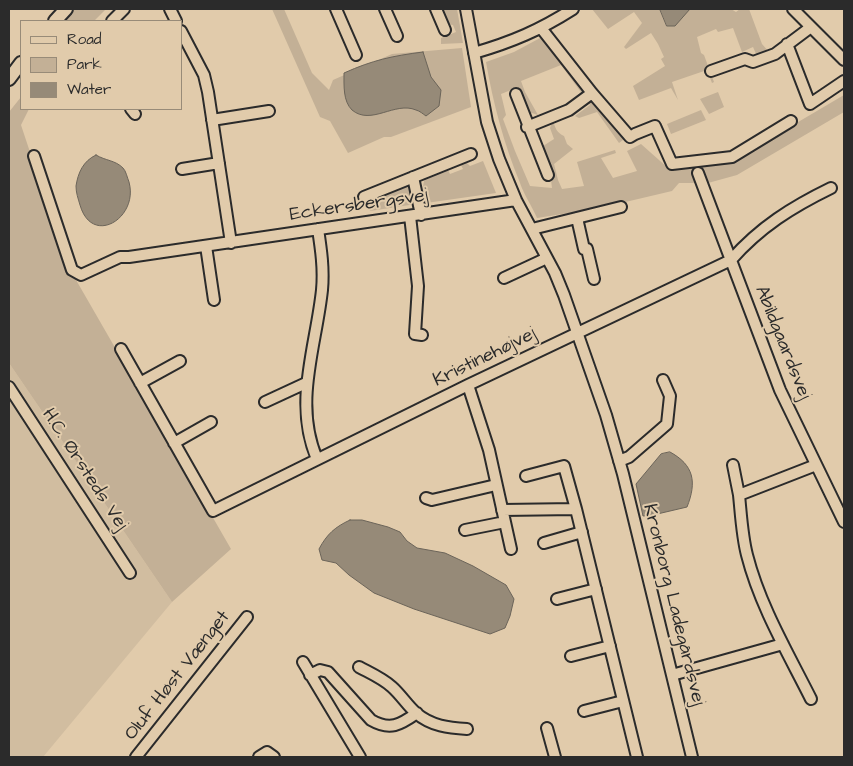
<!DOCTYPE html>
<meta charset="utf-8">
<style>
body{margin:0}
#map{position:relative;width:853px;height:766px;overflow:hidden;background:#e1cbab;font-family:"Architects Daughter",sans-serif}
canvas{display:block}
.frame{position:absolute;inset:0;border:10px solid #2b2b2b;pointer-events:none}
.legend{position:absolute;left:20px;top:20px;width:162px;height:90px;box-sizing:border-box;background:#e1cbab;border:1px solid #988b78;margin:0;padding:6px 9px;list-style:none;font-size:15px;color:#2b2b2b}
.legend li{display:flex;align-items:center;gap:10px;height:25px}
.legend b{width:25px;border:1px solid #988b78}
</style>
<div id="map">
<canvas width="853" height="766"></canvas>
<div class="frame"></div>
<ul class="legend">
<li><b style="height:6px;background:#e1cbab"></b>Road</li>
<li><b style="height:14px;background:#c3b096"></b>Park</li>
<li><b style="height:14px;background:#968a78"></b>Water</li>
</ul>
</div>
<script>
const ctx = document.querySelector('canvas').getContext('2d');
ctx.lineJoin = 'round';
function paint(path, color) {
  ctx.fillStyle = color;
  ctx.fill(path, 'evenodd');
}
function strokePath(path, color, width, dash) {
  ctx.strokeStyle = color;
  ctx.lineWidth = width;
  ctx.lineCap = dash ? 'butt' : 'round';
  ctx.setLineDash(dash || []);
  ctx.stroke(path);
}
function write(font, color, halo, rows, align = 'center') {
  ctx.font = font + ' "Architects Daughter",sans-serif';
  ctx.lineWidth = 4;
  ctx.setLineDash([]);
  ctx.textBaseline = 'middle';
  ctx.strokeStyle = halo;
  ctx.fillStyle = color;
  for (const [text, x, y, turn = 0] of rows) {
    ctx.save();
    ctx.translate(x, y);
    ctx.rotate((+turn || 0) * Math.PI / 180);
    ctx.textAlign = isNaN(turn) ? turn : align;
    if (halo) ctx.strokeText(text, 0, 0);
    ctx.fillText(text, 0, 0);
    ctx.restore();
  }
}
paint(new Path2D(`
 M9 363 172 602 43 757H9Z`), '#d1bda0');
paint(new Path2D(`
 M72 9H106L94 21H62Z
 M272 9H284L312 73 329 90 333 80 392 54 462 48 471 107 391 137H384L348 153 330 121 320 117Z
 M440 9H457L463 43 441 44V38L456 32 453 25 447 24Z
 M592 9H731L736 12 740 9H749L762 44 769 52 757 56 753 47 742 52 733 28 718 32 716 29 697 37 701 53 704 55 714 82 712 83 707 70 672 82 678 100 671 88 639 100 633 86 665 66 661 59 664 57 658 44 651 33 626 49 624 47 642 23 634 12 608 29Z
 M542 37 585 92 583 95 561 65 521 81 525 92 538 115 532 113 527 115 511 90 501 94 506 115 503 119 515 151 530 186 552 188 550 173 540 148 554 139 550 128 553 120C555 128 557 133 564 136L567 144 573 149 554 164 558 180 562 189 584 186 577 162 615 150 616 153 601 158 613 178 637 171 627 151 641 144 668 168 732 161 844 95V112L737 175 708 183H679L672 191 600 208 537 218C532 206 524 195 520 183 504 144 493 103 486 62L514 52Z
 M718 92 724 107 709 114 700 99Z
 M21 97V109H29L21 125 68 266 231 549 172 602 9 363V112Z
 M590 99 625 136 623 140 619 143 597 112 579 118 575 116 590 105 587 100Z
 M701 110 706 120 671 134 667 124Z
 M465 161 470 166 483 161 496 193 426 203C420 176 423 178 447 168L450 174 463 169 460 163Z
 M408 183 412 186 416 204 370 211 368 206 371 198Z`), '#c3b096');
const water = new Path2D(`
 M660 9H690L675 26H667Z
 M423 52 431 77 441 90 439 106 426 116C423 114 420 111 416 110 395 101 371 126 352 110 343 101 344 86 344 73 373 60 392 56 423 52Z
 M96 155C106 161 115 160 123 168 126 171 127 177 129 182 139 218 92 247 80 205 78 198 76 193 76 186 78 173 83 161 96 155Z
 M670 452C694 465 697 482 687 507L653 515 643 516 636 484 661 454Z
 M350 520H362L388 527 400 532 407 541 417 548 445 553 473 566 506 585 514 599 510 616 505 628 490 634 414 609 374 593 349 575 336 563 322 560 319 549C327 534 335 527 350 520Z`);
paint(water, '#968a78');
strokePath(water, '#6b6459', 1);
const minor = new Path2D(`
 M170 9 176 21
 M336 9 356 55
 M385 9 397 36
 M436 9 445 30
 M466 9 487 122 499 159 516 200 555 273 564 295 606 415 623 474 692 757
 M112 21 124 9
 M811 27 844 60
 M541 28 592 93 630 137 635 134 655 126 672 164 732 157 791 121
 M181 31 204 75 208 92 231 243
 M787 44 810 104 844 81
 M474 53C512 42 540 30 573 9
 M711 71 745 59 753 62 775 54 811 27 793 9
 M516 94 548 175
 M131 109 135 114
 M212 120 269 111
 M527 127 569 110 592 93
 M34 156 72 270 81 275 120 257H129L516 200
 M182 169 219 163
 M698 173 780 390 844 522
 M413 177 421 215
 M364 197 471 154
 M410 216 418 286 415 334 422 335
 M577 218 584 249H587L594 279
 M532 229 621 207
 M206 246 214 300
 M504 278 547 258
 M121 349 213 511 468 385 731 260C760 227 792 207 831 188
 M140 383 180 361
 M468 385 489 450 511 549
 M9 387 130 573
 M265 402 306 383
 M174 443 211 422
 M317 459C293 403 316 347 322 290 324 269 321 249 318 229
 M619 461 629 457 667 424 670 396 663 380
 M733 465 739 495
 M526 476 564 466 576 509
 M426 498 432 500 496 485
 M502 510 576 509 637 757
 M465 530 505 522
 M544 543 582 532
 M557 599 596 589
 M571 656 610 646
 M303 662 360 757
 M359 667C370 673 382 678 392 687 401 695 407 705 416 713 431 726 449 728 467 729
 M310 675 320 670 328 672 371 720C390 731 400 725 417 713
 M672 675 783 644
 M811 699C788 653 760 606 747 555 742 536 741 514 739 495L816 465
 M584 711 623 701
 M547 728 555 757
 M136 757 247 617
 M259 757 267 752 274 757`);
const major = new Path2D(`
 M55 21 66 9
 M9 79 21 63`);
strokePath(minor, '#2b2b2b', 14);
strokePath(major, '#2b2b2b', 16);
strokePath(minor, '#e1cbab', 10);
strokePath(major, '#e1cbab', 12);
write('19px', '#2b2b2b', '#e1cbab', [
 ["Eckersbergsvej",359,206,-8],
 ["Abildgaardsvej",782,343,68],
 ["Kristinehøjvej",485,358,-26],
 ["H.C. Ørsteds Vej",84,470,57],
 ["Kronborg Ladegårdsvej",673,605,76],
 ["Oluf Høst Vænget",178,676,-52]
]);
</script>
